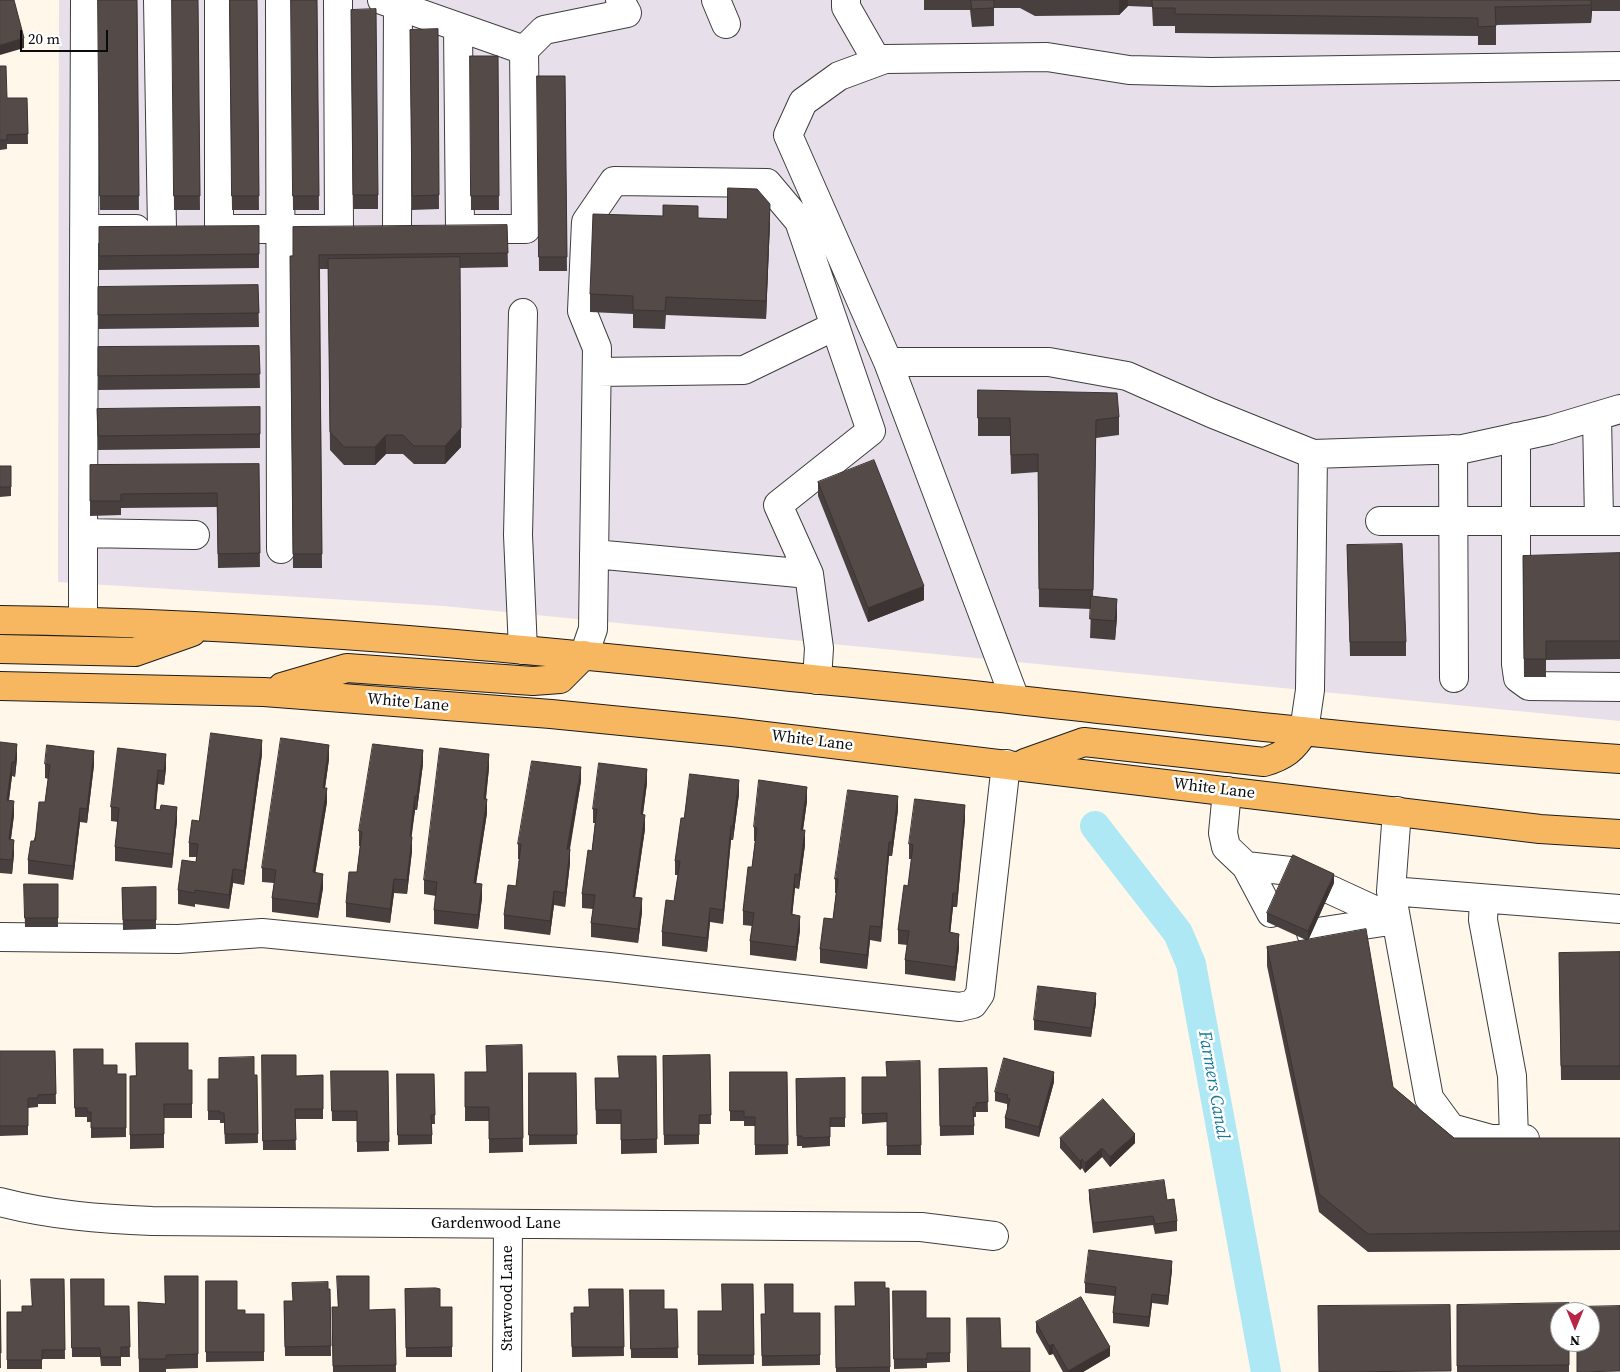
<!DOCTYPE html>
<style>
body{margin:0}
#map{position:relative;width:1620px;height:1372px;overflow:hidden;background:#fff7e9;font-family:"Source Serif 4",serif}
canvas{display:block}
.north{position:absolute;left:1550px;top:1302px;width:50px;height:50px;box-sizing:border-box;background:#fff;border:1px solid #9d9d9d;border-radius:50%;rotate:180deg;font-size:14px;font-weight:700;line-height:20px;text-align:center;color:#0b0b0b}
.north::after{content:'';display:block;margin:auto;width:18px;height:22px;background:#b92547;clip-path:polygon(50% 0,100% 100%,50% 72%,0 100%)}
.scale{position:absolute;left:20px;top:30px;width:88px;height:22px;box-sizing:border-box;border:2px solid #0b0b0b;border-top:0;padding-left:6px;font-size:15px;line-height:18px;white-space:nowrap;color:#0b0b0b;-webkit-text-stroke:4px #fff;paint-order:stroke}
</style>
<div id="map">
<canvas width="1620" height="1372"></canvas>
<div class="north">N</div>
<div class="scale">20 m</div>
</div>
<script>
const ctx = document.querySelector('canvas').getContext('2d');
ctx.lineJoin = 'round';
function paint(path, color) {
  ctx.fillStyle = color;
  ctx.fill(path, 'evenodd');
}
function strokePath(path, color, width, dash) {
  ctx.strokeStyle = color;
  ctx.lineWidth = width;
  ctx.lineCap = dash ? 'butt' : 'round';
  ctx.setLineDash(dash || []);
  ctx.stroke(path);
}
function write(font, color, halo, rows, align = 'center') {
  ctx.font = font + ' "Source Serif 4",serif';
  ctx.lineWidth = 5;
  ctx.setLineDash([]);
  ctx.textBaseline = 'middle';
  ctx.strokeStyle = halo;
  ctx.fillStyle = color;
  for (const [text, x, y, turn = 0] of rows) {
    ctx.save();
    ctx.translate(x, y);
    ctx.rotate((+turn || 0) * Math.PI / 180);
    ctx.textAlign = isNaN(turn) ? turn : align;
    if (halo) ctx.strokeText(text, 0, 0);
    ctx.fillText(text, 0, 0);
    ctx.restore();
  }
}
paint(new Path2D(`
 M59 0H1620V721L444 606 58 582Z`), '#e7dfea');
strokePath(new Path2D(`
 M1095 826 1178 933 1191 964 1266 1372`), '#afe8f5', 30);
const minor = new Path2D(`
 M158 0 162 229
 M219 0V229
 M280 0 281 549
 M338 0 339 229
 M382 0 524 50 544 30 627 13 620 0
 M716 0 726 24
 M846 0V7L877 61
 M458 27 460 229
 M84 229H136
 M222 229H329
 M397 229 398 6
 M469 229H526L524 50
 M888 362 788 135 803 102 839 76 885 59 1047 57 1129 70 1211 72 1620 66
 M597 372 744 370 835 326
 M1597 416 1599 520
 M1516 437V664L1518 678 1529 686 1620 687
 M1453 449 1454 678
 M1380 521H1620
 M83 533 85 0
 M594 554 809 574
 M83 621V533L195 535
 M523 650 518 535 523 313
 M584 655 593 629 597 348 582 311 586 222 614 181 767 183 799 221 871 431 778 505 809 574 819 648 817 680
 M1015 699 888 362H1049L1127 376 1211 413 1313 454
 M1304 731 1310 690 1313 454 1463 449 1550 430 1620 409
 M1227 791 1223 833 1226 847 1246 866 1290 871
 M1397 811 1391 891 1429 1098 1451 1128 1491 1139H1525
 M1246 866 1271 913
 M1331 890 1396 920
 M1391 891 1620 909
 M1484 899 1483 920 1512 1076 1514 1139
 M1311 933 1396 920
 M0 937 178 939 262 933 609 967 960 1007 973 1004 980 994 1006 764
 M0 1202C50 1215 101 1219 152 1221L921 1227 994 1236
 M507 1372 508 1224`);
const major = new Path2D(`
 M0 620C261 623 522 648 782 676 861 684 940 691 1018 700 1219 722 1419 746 1620 759
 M0 649 135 652 192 632
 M0 686 264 692 551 714 732 732 1540 829 1620 834
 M282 687 347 668 533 681 560 679 584 655
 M1025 763 1084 742 1264 762C1284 756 1294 749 1304 731`);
strokePath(minor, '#3e3e3e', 30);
strokePath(major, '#1c1c1c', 30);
strokePath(minor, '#fff', 28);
strokePath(major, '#f7b761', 28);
paint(new Path2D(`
 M98 0H137L139 210H100Z
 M172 0H198L200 210H174Z
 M229 0H257L259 210H232Z
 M291 0H317L319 210H293Z
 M924 0H1620V11H1592L1591 23 1496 25V45H1478V36L1175 33V26H1153L1152 7 1128 6 1119 15 1035 16 1020 8H994V26L972 27 970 10H924Z
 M351 10 378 195V209H353Z
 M438 29 439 209 412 210 410 30Z
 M470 56H498L499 210H471Z
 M0 66 7 98H27L28 144H7V149L0 150Z
 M537 76H565L567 271H539Z
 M698 218 770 222 766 319 666 315 665 329 633 328V314L590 312V294Z
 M507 225 508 267 460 268 461 447 445 464H414L403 454H386L375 465H344L330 450 328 269H320L322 568H293L290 256Z
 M259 226V268L99 270V227Z
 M258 285 259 327 98 329V287Z
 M259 346 260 388 98 390V347Z
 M978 390 1119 417V435L1096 438 1093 597 1117 617 1115 640 1090 638 1091 609 1039 607 1038 472 1011 474 1010 436H978Z
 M260 407V448L98 450 97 409Z
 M259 464 260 567 218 568 217 507 121 508V515L90 516V465Z
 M0 466H11V496L0 497Z
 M818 482 924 600 868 622 818 496Z
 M1347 545 1406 642V656H1350Z
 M1620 553V659L1546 660V677H1524L1523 556Z
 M0 742 17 758 15 777 12 776 9 800 14 815 11 839 14 854 12 874 0 873Z
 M118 748 166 768 164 785 158 784 156 809 177 821 172 868 115 861V847L118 822 111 821V807Z
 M262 754 244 885 233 883 229 909 195 904V907L178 904V890L196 862V857H189V843L199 821Z
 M329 759 325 788 327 802 315 873 323 888 318 918 272 912V898L274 883 262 882V868Z
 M45 764 94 765 87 823 80 822 73 880 28 874V860L45 802 48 779 45 778Z
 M423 764 417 810H415L411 837 412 851 407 894 394 893 390 923 346 917V903L357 872 360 846H359V831Z
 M489 768 486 799 487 813 476 883 482 898 478 929 434 924V910L436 896 424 894V880Z
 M581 781 570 849V863L565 907 554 905 550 935 504 929V915L516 886 520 859H518V844Z
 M647 783 643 814 645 829 635 897 642 912 638 943 591 937V923L593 909 582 908V894L592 851 595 823H593V809Z
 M739 794 733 840H731L723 924 710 922 707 952 662 946V932L674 901 678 875H675V861L684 818Z
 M807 801 803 830 805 845 799 889 795 888 792 915 800 930 796 961 750 955V941L752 926 743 925V911L752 867 755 841H754V827Z
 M898 810 892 856H889L881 942 870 940 867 969 820 963V949L833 919 836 893H835V879Z
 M965 819 957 907H953L950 933 959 948 955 981 905 974V960L907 945 898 944V930L908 886 912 859H909V844Z
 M1334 883 1308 940 1393 1087 1454 1138H1620V1250L1368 1252 1319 1212 1267 966V947L1306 940 1267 922V913Z
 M24 884H58V927H25Z
 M156 887V929L123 930 122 888Z
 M1620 952V1080H1561L1559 953Z
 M1096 1003 1091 1037 1034 1030V1020Z
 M522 1045 523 1152 489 1153V1121H465V1072H486Z
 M74 1049 117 1074H126V1137L91 1138V1122H87V1117H75Z
 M0 1051H55L56 1104H38V1107L28 1108V1135L0 1136Z
 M262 1055 296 1076 323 1075V1119H295L296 1150H263Z
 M710 1055 711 1124H699V1144L664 1145 663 1056Z
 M656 1056 657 1153 621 1154V1124H596L595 1078H618Z
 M920 1061 921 1155H887V1122L862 1124V1077H887Z
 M987 1068 988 1112H976V1117H974V1135L940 1136 939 1069Z
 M188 1070H192V1118H164V1148L130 1149V1076Z
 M331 1071H388L389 1151 357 1152V1121H332Z
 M730 1072H787L788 1154 755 1155V1126H744V1121H730Z
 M529 1073H576L577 1144 529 1145Z
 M397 1074H434L435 1124H432V1144L398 1145Z
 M257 1075 258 1143 225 1144 224 1123H220V1120H208V1079H219Z
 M845 1078V1127H830V1146L802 1148V1146H797L796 1079Z
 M1054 1082 1039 1137 1005 1128V1118L1008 1108H1007V1104L995 1101V1092Z
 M1060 1138 1135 1143 1110 1167 1102 1157 1085 1173 1082 1168 1080 1170 1060 1148Z
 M1089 1190 1167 1200 1177 1221V1231L1155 1234 1153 1225 1093 1233 1089 1199Z
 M1172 1270 1168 1305 1152 1303 1149 1327 1113 1323V1313L1115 1296 1085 1293V1283Z
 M198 1276V1368L166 1369V1372H139L138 1302 165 1304Z
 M64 1279 65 1359H42V1369H7V1312H22L31 1306Z
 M71 1279 104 1306H129L130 1357H121V1366H101L100 1357H72Z
 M0 1280 1 1368H0Z
 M206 1281 237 1310 245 1314H264V1361L206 1362Z
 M753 1284 754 1364 698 1365V1311H722Z
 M885 1288H889L890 1372H836L835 1306H855Z
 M328 1289H330L331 1356H285L284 1301H292Z
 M405 1289 440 1307H452V1357H406Z
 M623 1289 624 1356 572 1357 571 1313H574L589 1307Z
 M630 1290 664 1309H677L678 1358H631Z
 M893 1291 926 1318H950V1362L927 1363V1368L894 1369Z
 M1457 1305 1569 1342V1372H1457Z
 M332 1307 369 1310 395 1309 396 1372H333Z
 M793 1313H820V1365L762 1366 761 1314Z
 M1036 1322 1110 1356 1083 1372H1063L1053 1354 1049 1355 1036 1332Z`), '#48403e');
paint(new Path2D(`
 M1119 0H1128V6L1119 15Z
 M1591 0 1592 11 1591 23Z
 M24 38V48L0 55V45Z
 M770 204V222L766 319V301Z
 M461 428V447L445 464V446Z
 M386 435V454L375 465V447Z
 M924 586V600L868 622V608Z
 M1117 599V617L1115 640V621Z
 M262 740V754L244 885V871Z
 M17 744V758L15 777V762Z
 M329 745V759L323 802V788Z
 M423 750V764L417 810V796Z
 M94 751V765L87 823V809Z
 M166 754V768L164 785V771Z
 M489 754V768L484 813V799Z
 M12 762V776L7 814V800Z
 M581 767V781L567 863V849Z
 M647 769V783L641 828V814Z
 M158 770V784L154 823V809Z
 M739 780V794L733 840V826Z
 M807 787V801L801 844V830Z
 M327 788V802L313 887V872Z
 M415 796V810L410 850V836Z
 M898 796V810L892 856V842Z
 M487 799V813L474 897V883Z
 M14 801V815L9 853V839Z
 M965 805V819L957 907V893Z
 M177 807V821L172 868V854Z
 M80 808V822L73 880V866Z
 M645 815V829L633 911V897Z
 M731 826V840L723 924V910Z
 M805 830V845L799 889V875Z
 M412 837V851L407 894V880Z
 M14 840V854L12 874V860Z
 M889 842V856L881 942V927Z
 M570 849V863L565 907V893Z
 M233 869V883L229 909V895Z
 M323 874V888L318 918V904Z
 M795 874V888L791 928V914Z
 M1334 874V883L1308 941V931Z
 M394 879V893L390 923V909Z
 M482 884V898L478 929V915Z
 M554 891V905L550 935V921Z
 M953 893V907L949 946V932Z
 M642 898V912L638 943V929Z
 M710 908V922L707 952V938Z
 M800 916V930L796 961V947Z
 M870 926V940L867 969V955Z
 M959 934V948L955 981V967Z
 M1096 993V1003L1091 1037V1028Z
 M1054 1072V1082L1039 1137V1127Z
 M1135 1134V1143L1110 1167V1157Z
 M1102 1148V1157L1085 1173V1163Z
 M1082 1159V1168L1080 1170V1161Z
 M1172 1261V1270L1168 1305V1296Z
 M1152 1294V1303L1149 1327V1317Z
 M1053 1344V1354L1049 1355V1346Z
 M1110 1347V1356L1083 1372H1068V1371Z`), '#3b3432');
const building = new Path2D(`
 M0 0H14L24 38 0 45Z
 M98 0H137L139 196H100Z
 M172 0H198L200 196H174Z
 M230 0H257L259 196H232Z
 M291 0H317L319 196H293Z
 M971 0H994V8L972 9Z
 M1152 0H1591V5L1495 7 1496 26 1478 27V18L1175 14V8H1153Z
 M376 9 378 195H353L351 10Z
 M438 29 439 195 412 196 410 30Z
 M470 56H498L499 196H471Z
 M0 66H6L7 98H27L28 134 7 135V140H0Z
 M537 76H565L567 257H539Z
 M728 188 757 189 770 204 766 301 666 297 665 311 633 310V296L590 294 593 214 663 216V205L698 206V218L727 219Z
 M507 225 508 253 319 255 322 554H293L290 256H293V227Z
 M259 226V254L99 256V227Z
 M460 257 461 428 445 446H414L403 435H386L375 447H344L330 432 328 259Z
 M258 285 259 313 98 315V287Z
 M259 346 260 374 98 376V347Z
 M978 390 1117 393 1119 417 1096 420 1093 590 1039 589 1038 454 1011 455 1010 418H978Z
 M260 407V434L98 436 97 409Z
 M874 460 924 586 868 608 818 482Z
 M259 464 260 553 218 554 217 493 121 494V501H90V465Z
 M0 466H11V487H0Z
 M1402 544 1406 642H1350L1347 545Z
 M1620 553V641H1546V659H1524L1523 556Z
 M1091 596 1117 599 1115 621 1090 619Z
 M211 733 262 740 244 871 233 869 229 895 195 890V893L178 890 182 860 196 862 198 844 189 843 192 820 199 821Z
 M281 738 329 745 323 788H327L313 872 323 874 318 904 272 898 276 870 262 868Z
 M0 742 17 744 15 762H12L7 800 14 801 9 839 14 840 12 860 0 859Z
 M373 744 423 750 417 796H415L410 836 412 837 407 880 394 879 390 909 346 903 349 872H357L362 832 359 831Z
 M47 745 94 751 87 809 80 808 73 866 28 860 31 841H35L39 802H45L50 765 45 764Z
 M118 748 166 754 164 771 158 770 154 809 160 810 161 805 177 807 172 854 115 847 119 808 111 807Z
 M440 748 489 754 484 799H487L474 883 482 884 478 915 434 910 437 882 424 880Z
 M532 761 581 767 567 849H570L565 893 554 891 550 921 504 915 508 885 516 886 521 844H518Z
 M599 763 647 769 641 814 645 815 633 897 642 898 638 929 591 923 595 895 582 894 588 850 592 851 597 809H593Z
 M690 774 739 780 733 826H731L723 910 710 908 707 938 662 932 666 900 674 901 680 861H675L681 818H684Z
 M759 780 807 787 801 830H805L799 875 795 874 791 914 800 916 796 947 750 941 754 913 743 911 748 867H752L757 828 754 827Z
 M848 790 898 796 892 842H889L881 927 870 926 867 955 820 949 824 918 833 919 838 879H835Z
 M915 799 965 805 957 893H953L949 932 959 934 955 967 905 960 909 931 898 930 904 885 908 886 913 845 909 844Z
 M1293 855 1334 874 1308 931 1267 913Z
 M24 884H58V918H25Z
 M156 887V920H123L122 888Z
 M1366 929 1393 1087 1454 1138H1620V1231L1368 1234 1319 1194 1267 947Z
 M1620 952V1066H1561L1559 953Z
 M1038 986 1096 993 1091 1028 1034 1020Z
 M136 1043H188V1070H192V1104H164V1134L130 1135V1076H136Z
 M522 1045 523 1138 489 1139V1107H465V1072H487L486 1046Z
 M74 1049H103V1065H117V1074H126V1128H91V1112H87V1108H75Z
 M0 1051H55L56 1094 38 1095V1098H28V1126H0Z
 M262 1055H296V1076L323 1075V1109H295L296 1140 263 1141Z
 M710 1055 711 1115H699V1135H664L663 1056Z
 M618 1056H656L657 1139 621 1140V1110H596L595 1078H619Z
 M254 1057V1075H257L258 1134H225L224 1113H220V1111H208V1079H219V1058Z
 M1004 1058 1054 1072 1039 1127 1005 1118 1010 1099 1007 1098 1008 1095 995 1092Z
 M920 1061 921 1145 887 1146V1113L862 1114V1077H887L886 1062Z
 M987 1068 988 1102 976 1103V1107H973L974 1126H940L939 1069Z
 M331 1071H388L389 1142H357V1111H332Z
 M730 1072H787L788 1145H755V1117H744V1111H730Z
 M529 1073H576L577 1135H529Z
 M397 1074H434L435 1115H431L432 1135H398Z
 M845 1078V1118H830V1137L802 1138V1136H797L796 1079Z
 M1103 1099 1135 1134 1110 1157 1102 1148 1085 1163 1082 1159 1080 1161 1060 1138Z
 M1164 1180 1167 1200 1174 1199 1177 1221 1155 1224 1153 1216 1093 1223 1089 1190Z
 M1089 1250 1172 1261 1168 1296 1152 1294 1149 1317 1113 1313 1116 1287 1085 1283Z
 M165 1276H198V1354L166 1355V1359H139L138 1302 165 1304Z
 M337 1276H369V1310L395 1309 396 1365 333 1366 332 1307H338Z
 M31 1279H64L65 1350H42V1360H7V1312H22V1306H32Z
 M71 1279H104V1306H129L130 1347H121V1357H101L100 1348H72Z
 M0 1280 1 1353H0Z
 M206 1281H237V1310H245V1314H264V1352H206Z
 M328 1282V1289H330L331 1346 285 1347 284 1301H293L292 1283Z
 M855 1282H885V1288H889L890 1367 836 1368 835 1306H855Z
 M722 1284H753L754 1355H698V1311H722Z
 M765 1284H793V1313H820V1355L762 1356 761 1314H765Z
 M436 1288 440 1289V1307H452V1347L406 1348 405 1289Z
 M589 1289H623L624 1347H572L571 1313H574V1307H589Z
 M630 1290H664V1309H677L678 1348 631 1349Z
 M893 1291H926V1318H950V1353H927V1359H894Z
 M1081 1297 1110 1347 1068 1371 1053 1344 1049 1346 1036 1322Z
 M1569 1303V1312H1560V1342H1569V1365L1457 1366V1305Z
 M1450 1305 1451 1371 1319 1372 1318 1306Z
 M1620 1306V1371L1577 1372V1342H1590V1312H1576V1307Z
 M967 1318H1000L1001 1348H1030V1372H968Z`);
paint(building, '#544a48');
strokePath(building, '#3b3432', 1);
write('16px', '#0b0b0b', '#fff', [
 ["White Lane",408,703,5],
 ["White Lane",812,741,7],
 ["White Lane",1214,789,7],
 ["Gardenwood Lane",496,1224],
 ["Starwood Lane",508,1298,-90]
]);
write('italic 18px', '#17799b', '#fff', [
 ["Farmers Canal",1213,1085,80]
]);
</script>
